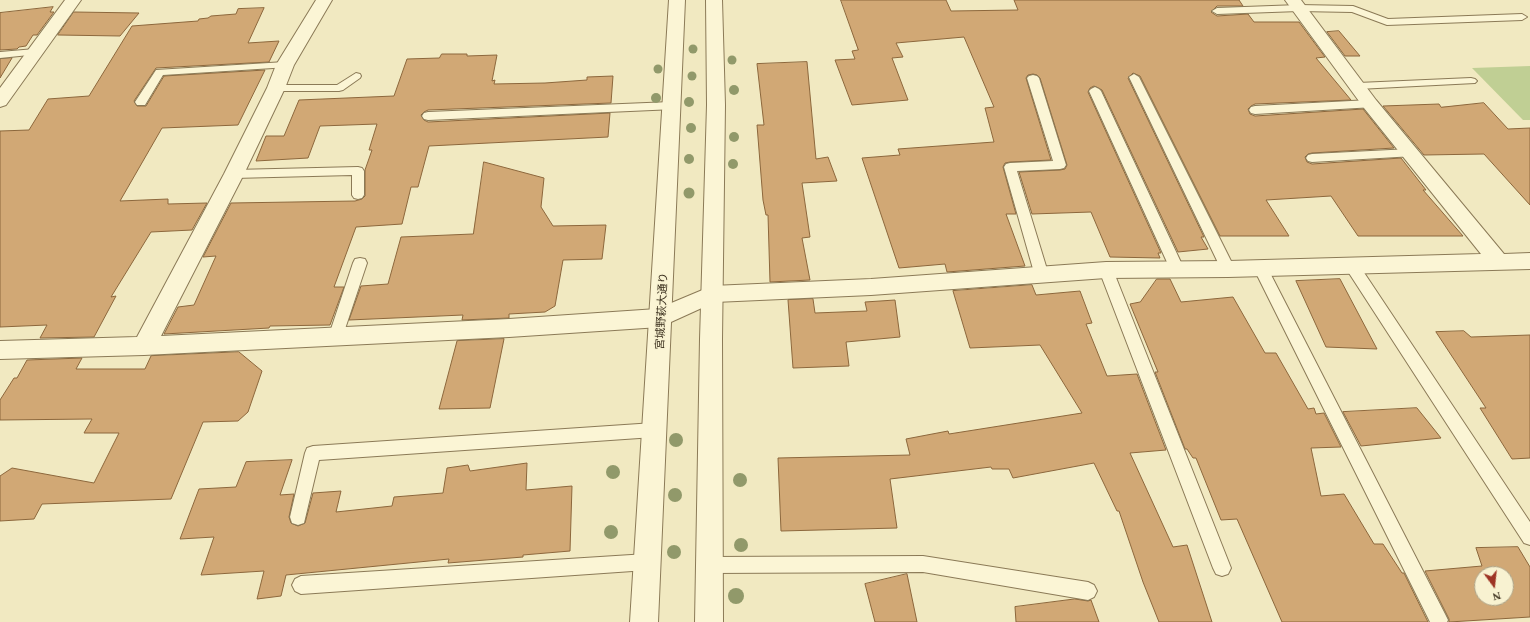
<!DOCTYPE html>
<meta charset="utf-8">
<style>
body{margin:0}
#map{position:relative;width:1530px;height:622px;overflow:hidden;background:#f1e9c1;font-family:Georgia,serif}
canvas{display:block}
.north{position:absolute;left:1474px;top:566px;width:40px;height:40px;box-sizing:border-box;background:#f8f2d1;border:1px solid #aca489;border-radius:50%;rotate:165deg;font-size:11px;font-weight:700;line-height:16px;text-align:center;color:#3a2f1d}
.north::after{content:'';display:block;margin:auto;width:14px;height:18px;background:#9e3424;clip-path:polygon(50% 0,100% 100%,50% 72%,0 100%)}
</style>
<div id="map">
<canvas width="1530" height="622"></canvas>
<div class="north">N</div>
</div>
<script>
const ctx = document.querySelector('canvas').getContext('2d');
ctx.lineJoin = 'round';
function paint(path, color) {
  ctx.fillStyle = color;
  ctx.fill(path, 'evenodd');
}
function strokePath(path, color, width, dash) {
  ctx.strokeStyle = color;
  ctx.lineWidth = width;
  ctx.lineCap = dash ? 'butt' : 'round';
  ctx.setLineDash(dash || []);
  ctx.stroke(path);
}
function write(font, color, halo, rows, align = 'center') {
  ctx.font = font + ' Georgia,"Noto Sans JP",serif';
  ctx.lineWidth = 3;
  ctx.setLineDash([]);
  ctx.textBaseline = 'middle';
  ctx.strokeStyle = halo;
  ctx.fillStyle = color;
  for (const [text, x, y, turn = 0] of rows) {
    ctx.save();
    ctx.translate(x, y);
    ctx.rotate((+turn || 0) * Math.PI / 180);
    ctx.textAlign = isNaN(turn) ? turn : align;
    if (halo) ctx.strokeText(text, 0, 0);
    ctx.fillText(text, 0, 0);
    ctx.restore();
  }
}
paint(new Path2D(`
 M1530 66V120H1523L1472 68Z`), '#c0cf94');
const building = new Path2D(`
 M841 0H946L951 11 1018 10 1014 0H1239L1243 6H1217L1211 12 1217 16 1248 14 1254 22H1299L1325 57 1316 58 1351 100 1255 104 1251 106 1248 109 1250 114 1255 116 1363 109 1394 148 1312 153 1308 154 1305 157 1307 162 1312 164 1401 158 1426 190H1423L1463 236H1358L1331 196 1266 200 1289 236H1220L1140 76 1133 73 1128 78 1204 237H1201L1208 249 1178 252 1102 90 1094 86 1090 88 1088 92 1161 253H1158L1160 258 1110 257 1091 212 1032 214 1019 172 1060 170 1065 169 1067 165 1040 78 1037 75 1033 74 1028 75 1026 78 1051 160 1010 162 1005 163 1003 167 1016 214H1006L1025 266 947 272 945 264 899 268 862 158 900 155 898 149 994 142 985 108 994 107 964 37 896 43 903 57 892 58 908 100 852 105 835 60 855 59 852 51 858 50Z
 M53 7 50 12H54L37 35H33L26 46 19 47 17 49 0 50V13Z
 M264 8 248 43 279 41 269 62 156 68 134 101 137 106H146L164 76 265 70 238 125 162 128 120 201 168 199V204L207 203 192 230 151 232 111 297 116 296 94 337 40 338 47 325 0 327V131L29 130 48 99 89 96 132 26 198 21 199 19 208 18 211 16 236 14 238 9Z
 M74 12 139 13 120 36 58 35Z
 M1339 31 1360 56H1345L1327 32Z
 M442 54H467V56L497 55 492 81 495 80 494 84 545 83 587 80V77L613 76 611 103 428 110 424 112 421 115 424 120 428 122 610 113 608 137 429 146 418 187H411L402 224 356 227 334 287H344L330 325 270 326 269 328 164 334 178 307 194 305 216 256 203 257 231 203 355 201 362 199 365 196V170L372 150H369L377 124 320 126 308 158 256 161 266 136H284L299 100 394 96 407 59 439 58Z
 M12 58 0 78V59Z
 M807 62 816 159 828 157 837 181 802 183 810 237 802 238 810 280 770 282 768 215H766L763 200 757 125H764L757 64Z
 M1484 103 1508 129 1530 128V205L1484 154 1424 155 1383 106 1439 104 1441 107Z
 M484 162 544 178 541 207 553 226 606 225 602 259 563 260 555 306 545 312 509 314V318L462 320 463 315 349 320 361 286 388 284 401 237 473 234Z
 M1157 279H1170L1181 302 1233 297 1265 353H1276L1308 409 1314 408 1316 414 1324 413 1341 447 1311 448 1321 496 1344 494 1374 544H1383L1402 573H1404L1428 622H1282L1237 519 1221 520 1196 458H1193L1187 449H1185L1155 372H1158L1130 304 1140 302Z
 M1340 279 1377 349 1326 347 1296 281Z
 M1032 285 1036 295 1080 291 1092 323 1086 324 1107 376 1137 374 1166 450 1130 453 1173 547 1187 545 1212 622H1159L1143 582 1119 511H1117L1094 463 1013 478 1009 469H992L991 467 890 479 897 528 781 531 778 458 910 455 906 439 948 431 949 434 1082 413 1040 345 970 348 953 291Z
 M813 299 815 313 867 311 865 302 895 300 900 337 846 342 849 366 793 368 788 300Z
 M1464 331 1471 337 1530 335V458L1512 459 1480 408H1486L1436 332Z
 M504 339 490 408 439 409 457 341Z
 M239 352 262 371 248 412 238 421 203 422 171 499 42 504 34 519 0 521V476L12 468 94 483 119 433H84L92 419 0 420V400L14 378H17L27 360 82 358 76 369H145L151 356Z
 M1417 408 1441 438 1361 446 1343 412Z
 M292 460 280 495 294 494 289 517 291 523 298 526 305 523 313 493 341 491 336 512 392 506 394 497 443 493 447 468 468 465 470 471 527 463 526 490 572 486 570 551 523 555V557L448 563 449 559 286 575 281 596 257 599 264 571 201 575 214 537 180 539 199 489 236 487 246 462Z
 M1518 547 1530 567V617L1449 622V619L1425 571 1482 566 1476 548ZM1482 574H1506V598H1482Z
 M907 574 917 622H875L865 584Z
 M1075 599 1088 601 1091 600 1099 622H1016L1015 607Z`);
paint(building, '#d1a875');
strokePath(building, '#8c673c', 1);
const service = new Path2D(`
 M1299 5 1353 6 1388 19 1522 14 1527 17 1522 20 1387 25 1352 12 1299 11 1217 14 1212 11 1217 8Z
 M35 49 39 50 40 52 39 54 0 58V52Z
 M285 62 290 65 289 67 163 75 145 105H137L135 102 156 70Z
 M356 73 360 74 361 76 360 78 343 90 339 91H276L272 90 270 88 272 86 276 85H337Z
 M1134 74 1139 77 1235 269 1233 273 1228 274 1223 273 1221 269 1129 77Z
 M1033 75 1037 76 1039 78 1066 165 1064 168 1060 169 1017 171 1049 276 1047 280 1042 281 1037 280 1035 276 1004 167 1006 164 1010 163 1053 161 1027 78 1029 76Z
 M1471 78 1475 79 1477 81 1475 83 1358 89 1354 88 1352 86 1354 84 1358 83Z
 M1095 87 1099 89 1101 91 1185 271 1183 275 1178 276 1173 275 1171 271 1089 91 1091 89Z
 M1370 100 1374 101 1376 104 1374 107 1255 114 1251 113 1249 110 1251 107 1255 106Z
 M671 102 675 103 677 106 675 109 428 120 424 119 422 116 424 113 428 112Z
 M1410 149 1414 150 1416 153 1414 156 1312 162 1308 161 1306 158 1308 155 1312 154Z
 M358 167 362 168 364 171V195L362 198 358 199 354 198 352 195V175L234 178 230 177 228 174 230 171 234 170Z
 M360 258 365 259 367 263 343 335 341 339 336 341 331 339 329 335 353 263 355 259Z
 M1352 261 1357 262 1530 522V545L1524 543 1347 270 1345 266 1347 262Z
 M1260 262 1265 263 1267 267 1445 614 1448 620 1447 622H1430L1253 267 1255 263Z
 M1106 265 1111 266 1113 270 1231 568 1228 574 1222 576 1216 574 1213 568 1099 270 1101 266Z
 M654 423 659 425 662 430 659 435 654 437 319 460 304 523 298 525 292 523 290 517 305 453 307 448 313 446Z
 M647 554 653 556 656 562 653 568 647 570 301 594 295 591 292 585 295 579 301 576Z
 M923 556 1088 582 1094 585 1097 591 1094 597 1088 600 923 572 711 573 705 571 702 565 705 559 711 557Z`);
const minor = new Path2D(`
 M65 0H81L6 105 0 107V88Z
 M316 0H332L294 65 285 88 244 174 161 336 509 319 657 309 712 286 871 279 1106 262 1228 261 1481 254 1364 108 1285 0H1301L1376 100 1504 254 1530 253V269L1228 277 1106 278 871 295 715 302 660 327 509 337 144 355 0 359V341L137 337 224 174 267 88 276 65Z`);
const tertiary = new Path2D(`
 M669 0H685L658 622H630Z
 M706 0H722L725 105 722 339 723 622H695L700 339 707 105Z`);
strokePath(service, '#8b7a57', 2);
strokePath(minor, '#8b7a57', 2);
strokePath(tertiary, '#8b7a57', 2);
paint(service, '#fbf5d5');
paint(minor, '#fbf5d5');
paint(tertiary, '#fbf5d5');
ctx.fillStyle = '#91996a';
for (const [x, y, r] of [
 [693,49,4.5],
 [732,60,4.5],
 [658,69,4.5],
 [692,76,4.5],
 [734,90,5],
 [656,98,5],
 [689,102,5],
 [691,128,5],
 [734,137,5],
 [689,159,5],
 [733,164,5],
 [689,193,5.5],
 [676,440,7],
 [613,472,7],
 [740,480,7],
 [675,495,7],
 [611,532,7],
 [741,545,7],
 [674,552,7],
 [736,596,8]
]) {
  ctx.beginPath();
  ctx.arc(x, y, r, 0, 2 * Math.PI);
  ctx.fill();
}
write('11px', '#3a2f1d', '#f8f2d1', [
 ["宮城野萩大通り",661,311,-87]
]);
</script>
